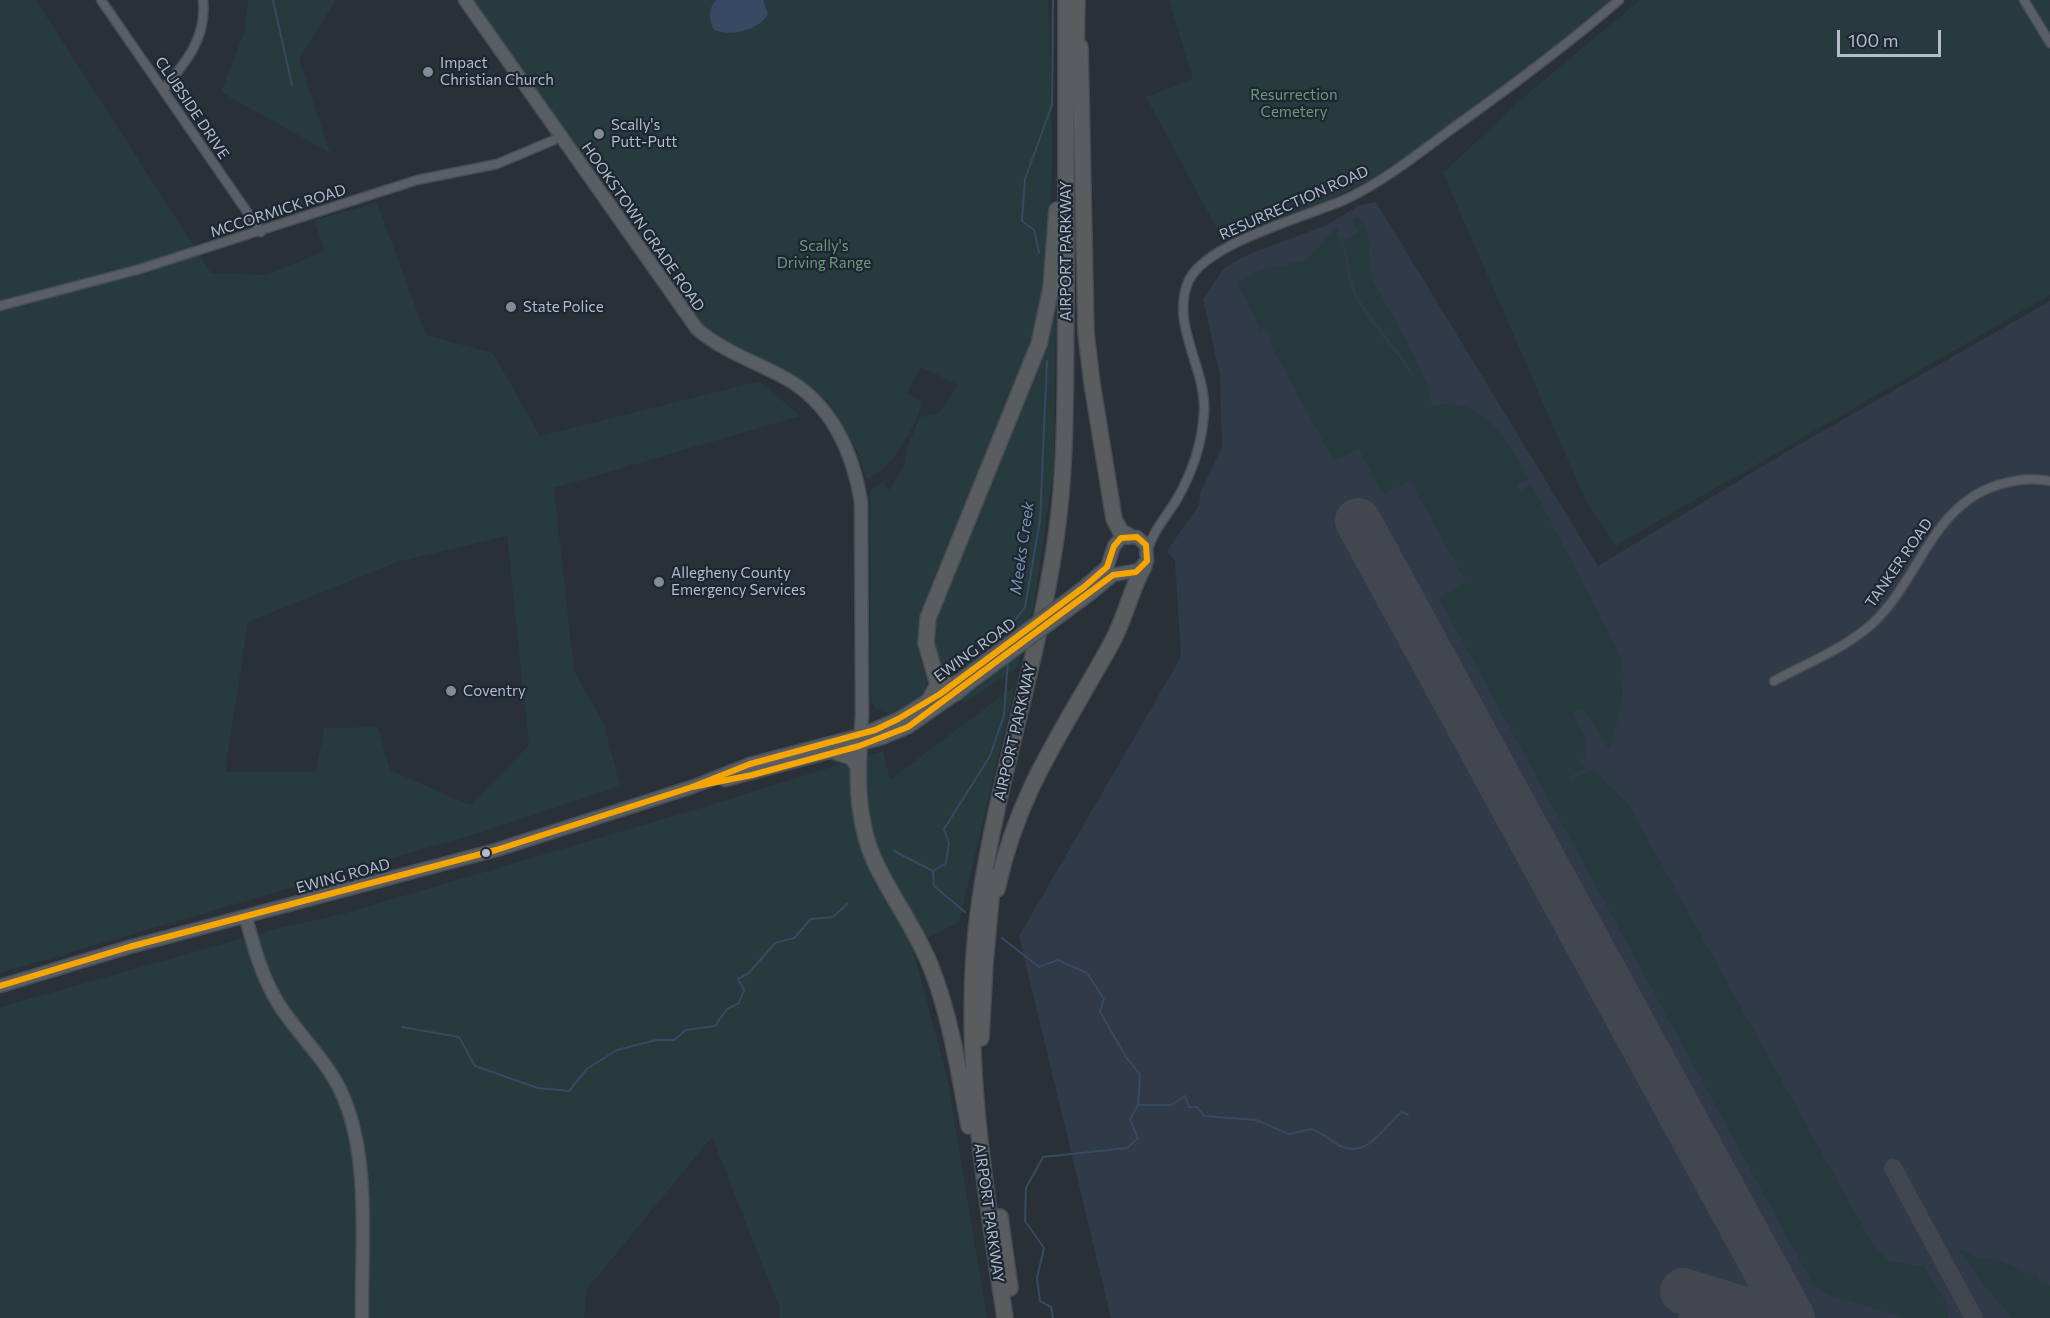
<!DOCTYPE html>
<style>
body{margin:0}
#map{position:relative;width:2050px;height:1318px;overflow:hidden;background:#2a3038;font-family:Commissioner,sans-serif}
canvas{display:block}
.scale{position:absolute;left:1837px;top:30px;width:104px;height:27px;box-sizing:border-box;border:3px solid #b4bcc9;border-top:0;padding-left:8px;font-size:18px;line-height:21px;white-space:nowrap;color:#b4bcc9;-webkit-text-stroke:4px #1d2633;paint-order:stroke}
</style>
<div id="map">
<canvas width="2050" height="1318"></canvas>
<div class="scale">100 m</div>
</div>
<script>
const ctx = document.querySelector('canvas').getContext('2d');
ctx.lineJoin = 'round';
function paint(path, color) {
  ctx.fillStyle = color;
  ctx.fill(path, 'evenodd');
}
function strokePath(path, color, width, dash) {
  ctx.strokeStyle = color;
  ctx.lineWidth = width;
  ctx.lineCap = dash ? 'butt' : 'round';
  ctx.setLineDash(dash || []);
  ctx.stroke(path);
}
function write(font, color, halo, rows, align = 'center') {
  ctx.font = font + ' Commissioner,sans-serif';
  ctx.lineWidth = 4.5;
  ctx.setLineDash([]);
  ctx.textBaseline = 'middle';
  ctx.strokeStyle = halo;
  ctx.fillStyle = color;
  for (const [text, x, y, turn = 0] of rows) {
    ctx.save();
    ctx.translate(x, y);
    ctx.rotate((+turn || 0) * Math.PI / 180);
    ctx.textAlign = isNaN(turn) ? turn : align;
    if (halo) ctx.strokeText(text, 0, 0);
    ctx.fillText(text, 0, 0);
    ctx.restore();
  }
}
paint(new Path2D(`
 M1376 202 1598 566 1781 455 2050 301V1318H1111L1019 936 1181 657 1175 561 1167 551 1199 505 1201 491 1222 447 1220 376 1203 299 1223 269 1249 254 1327 225 1360 205Z`), '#313a48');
paint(new Path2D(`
 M0 0H36L211 273 267 275 325 251 314 220 377 203 426 335 493 353 540 436 760 381 800 416 554 488 574 671 604 724 620 786 482 832 0 973ZM507 536 529 745 470 805 390 770 378 727 324 728 316 772H225L248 622 397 562Z
 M248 0H336L299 59 330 153 221 92 244 33Z
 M471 0H1048C1051 114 1062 247 1027 357L923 615C920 628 917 640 919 654 921 669 932 681 924 696L889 714 875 708 871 699 870 490 883 482 889 490 903 469 907 447 920 417 938 414 958 385 921 367 907 393 921 401C922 419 886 479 866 478L857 451 828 405 829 402 804 382 766 361 719 340 686 309 640 244 606 187Z
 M1169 0H1612L1525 71 1388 170 1327 202 1223 240 1146 97 1193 79Z
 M1640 0H2050V295L1615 546 1584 497 1443 173 1524 97Z
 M1357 216C1377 234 1363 261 1375 285 1386 306 1436 387 1431 405 1440 407 1446 403 1455 404 1493 410 1512 449 1529 479L1516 484 1521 491 1531 484 1620 654C1629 687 1618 718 1609 750L1588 715 1580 709 1573 712 1587 742 1584 750 1587 757 1579 760 1580 765 1586 768 1569 777 1570 781 1589 771 1599 774 1606 783 1628 804 1873 1245 1889 1261 1925 1267 1947 1305 1948 1318H1906L1827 1294 1814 1286 1439 598 1466 582 1410 480 1383 495 1359 449 1334 461 1268 340 1271 338 1266 328 1259 332 1257 329 1260 327 1238 283 1259 271 1306 260 1337 227 1339 232 1336 235C1349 249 1344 271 1351 288 1364 320 1393 347 1412 376H1414C1399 348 1376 325 1359 298 1348 279 1350 256 1340 235L1344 239 1359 233 1352 219Z
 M1056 286 1054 465 1033 609 1017 668 964 703 960 697 970 687 957 672 950 675C928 666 936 624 939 606Z
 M1015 686 959 922 912 946 948 1081 987 1318H779L780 1309 712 1137 587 1289 584 1318H0V1007L279 928 342 914 697 809 883 751 890 780Z
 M1958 1248 1975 1257 2002 1262 2037 1276 2040 1283 2050 1286V1318H2012L1982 1283Z`), '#273a3e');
paint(new Path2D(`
 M716 0H763L768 14C760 30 728 38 713 29 709 18 708 9 716 0Z`), '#384963');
strokePath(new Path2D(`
 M273 0 292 85
 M1039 252 1034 230 1022 221 1025 179 1052 105 1053 0
 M1010 636V627L1025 607 1040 520 1047 361
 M894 851 933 871
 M965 912 934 886 933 871 946 863 949 843 944 829 990 756 1004 715 1008 660
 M1002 938 1039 967 1058 960 1087 973 1104 999 1100 1012 1126 1057 1140 1074 1138 1105 1130 1119 1138 1138 1127 1148 1043 1157 1026 1188 1025 1221 1044 1248 1037 1278 1040 1301 1051 1307 1053 1318
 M402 1027 459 1037 475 1066 538 1088 569 1091 587 1069 617 1050 656 1040H674L686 1030 715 1026 727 1009 739 1003 744 990 738 979 749 973 775 943 794 938 811 919 833 917 847 904
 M1138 1105H1171L1185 1096 1189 1107H1197L1204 1116 1256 1120 1289 1134 1312 1129C1324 1133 1333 1144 1343 1147 1370 1157 1385 1124 1402 1112L1408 1115`), '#384963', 2);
strokePath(new Path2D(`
 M1893 1168 1974 1318
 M1687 1318 1695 1295`), '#42464e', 18);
strokePath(new Path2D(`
 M1358 521 1792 1318
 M1683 1291 1771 1318`), '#42464e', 46);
const street = new Path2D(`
 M101 0 261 232
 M2024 0 2050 43
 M163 90C186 62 207 38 203 0
 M0 306 140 269 417 180 497 164 561 137
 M1148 549C1154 529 1167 516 1177 499 1192 473 1202 443 1204 413 1207 368 1169 324 1189 280 1207 243 1305 217 1344 200 1385 181 1420 152 1457 125 1513 85 1567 45 1619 0
 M1774 681C1807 663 1846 648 1873 623 1921 578 1933 500 2005 483 2019 479 2035 478 2050 481`);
const secondary = new Path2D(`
 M465 0 697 329C724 352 754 361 785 378 831 403 853 452 861 502L862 716 860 742
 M1084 587 1107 567 1114 546 1121 538 1137 537 1146 545 1147 561 1139 570 1113 575 1090 594
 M725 780 882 738 908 727 964 688
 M246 918C254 948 262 977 278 1003 298 1035 328 1061 343 1096 371 1161 361 1249 362 1318
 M0 986 129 947 496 850 692 787 750 764 861 735 898 719 963 678`);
const highway = new Path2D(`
 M1080 47 1086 333 1092 383 1114 519 1121 532 1129 536
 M1076 57 1077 0
 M936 672 956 693
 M929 701 938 685 926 643 928 618 1039 344 1051 288 1057 210
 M859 746C857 785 858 825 875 862 892 898 916 929 931 967 951 1018 959 1073 969 1126
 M836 752 852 757 858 766
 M997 889C1018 791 1063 731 1110 646 1125 620 1130 591 1144 566
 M981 1038 985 963 993 877
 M1000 1217 1010 1288
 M1005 1318C984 1179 959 1040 980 900 999 770 1044 645 1059 514 1067 441 1065 367 1066 294 1066 196 1066 98 1066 0`);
strokePath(street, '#484c53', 11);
strokePath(secondary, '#484c53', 15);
strokePath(highway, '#474c53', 18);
strokePath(street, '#5a5e66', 8);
strokePath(secondary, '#595d64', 12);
strokePath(highway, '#5a5d60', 15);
const secondaryBridge = new Path2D(`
 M963 678 1084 587
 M967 685 1090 594`);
strokePath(secondaryBridge, '#484c53', 15, []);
strokePath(secondaryBridge, '#595d64', 12);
strokePath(new Path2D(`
 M0 986 129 947 496 850 692 787 750 764 875 730 898 719 940 694 1084 587 1107 567 1114 546 1121 538 1137 537 1146 545 1147 561 1136 572 1113 575 908 727 859 746 752 775 692 787`), '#f7a600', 6);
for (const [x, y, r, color] of [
 [428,72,6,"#848b96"],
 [599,134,6,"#848b96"],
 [511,307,6,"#848b96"],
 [659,582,6,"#848b96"],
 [451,691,6,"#848b96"],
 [486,853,5,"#b4bcc9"]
]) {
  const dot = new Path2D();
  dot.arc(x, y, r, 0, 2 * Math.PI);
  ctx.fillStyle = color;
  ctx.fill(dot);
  strokePath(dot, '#1d2633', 2);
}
write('15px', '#b4bcc9', '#1d2633', [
 ["Impact",440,63],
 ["Christian Church",440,80],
 ["Scally's",611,125],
 ["Putt-Putt",611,142],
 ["State Police",523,307],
 ["Allegheny County",671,573],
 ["Emergency Services",671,590],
 ["Coventry",463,691]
], 'left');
write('15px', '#6b9a76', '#1d2633', [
 ["Resurrection",1294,95],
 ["Cemetery",1294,112],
 ["Scally's",824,246],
 ["Driving Range",824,263]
]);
write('15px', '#b4bcc9', '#1d2633', [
 ["CLUBSIDE DRIVE",192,108,56],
 ["RESURRECTION ROAD",1294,203,-24],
 ["MCCORMICK ROAD",278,211,-18],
 ["HOOKSTOWN GRADE ROAD",643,227,55],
 ["AIRPORT PARKWAY",1066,251,-90],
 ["TANKER ROAD",1899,563,-55],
 ["EWING ROAD",975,650,-36],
 ["AIRPORT PARKWAY",1015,732,-77],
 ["EWING ROAD",343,876,-15],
 ["AIRPORT PARKWAY",989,1213,82]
]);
write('italic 16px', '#7c92b1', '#1d2633', [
 ["Meeks Creek",1022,548,-82]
]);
</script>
